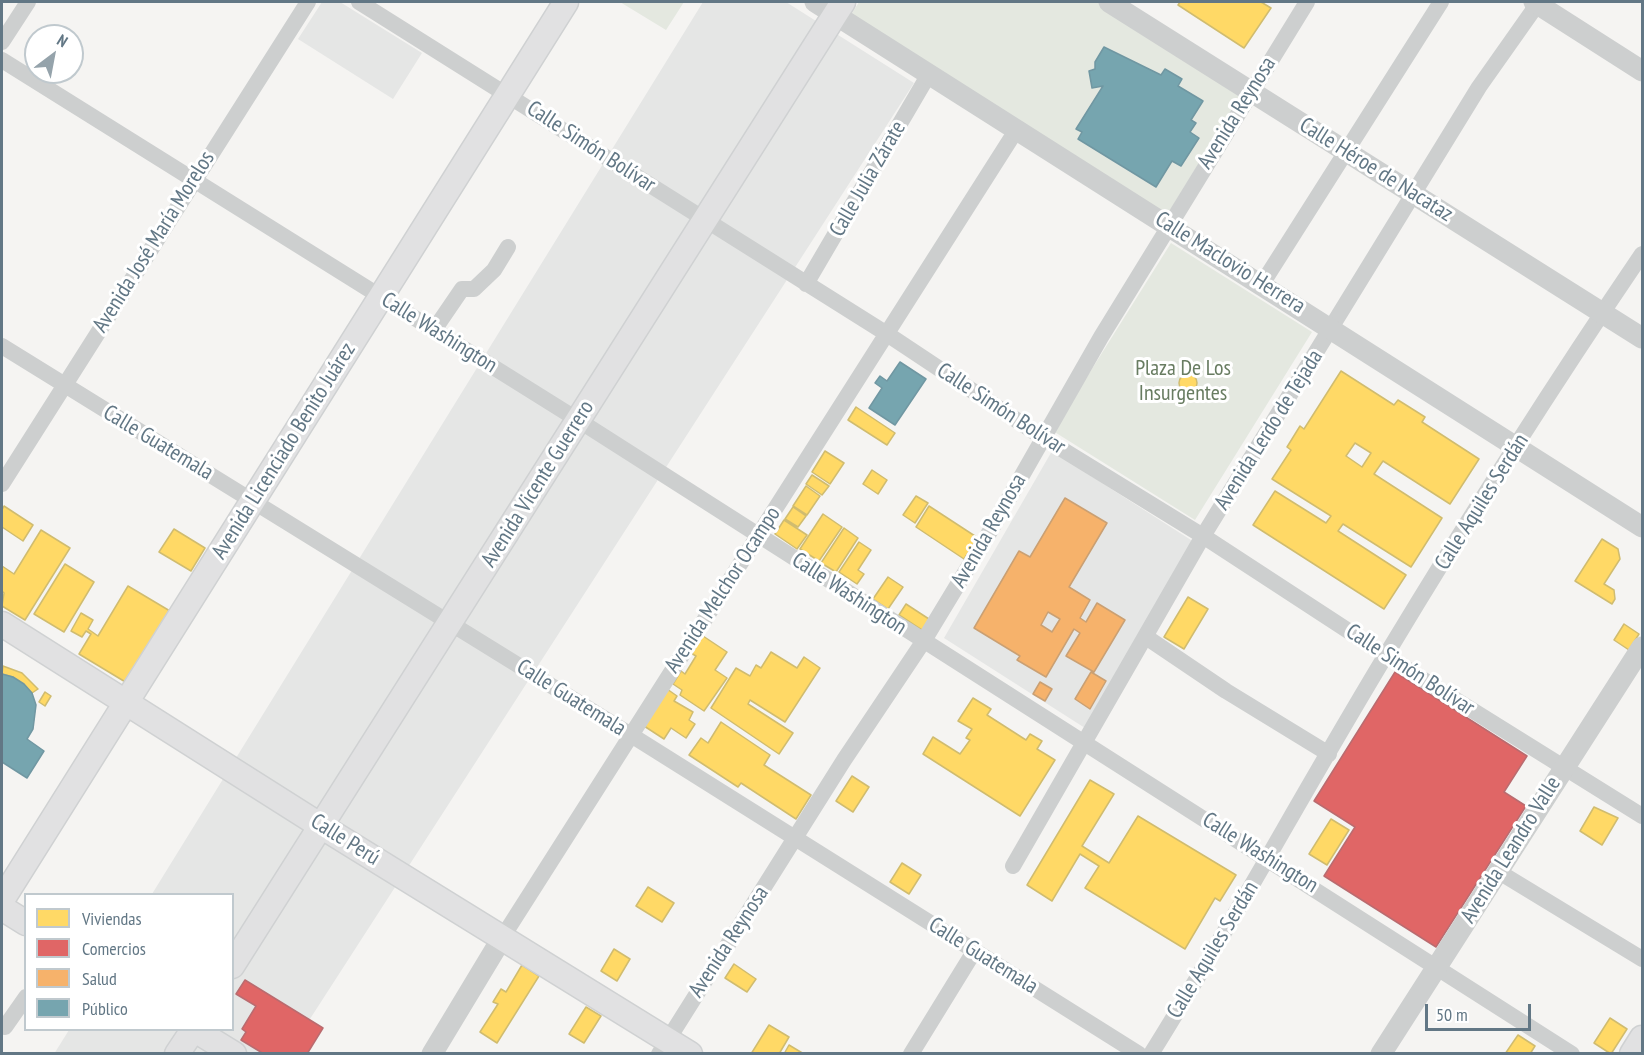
<!DOCTYPE html>
<meta charset="utf-8">
<style>
body{margin:0}
#map{position:relative;width:1644px;height:1055px;overflow:hidden;background:#f5f4f2;font-family:"PT Sans Narrow",sans-serif}
canvas{display:block}
.frame{position:absolute;inset:0;border:3px solid #627785;pointer-events:none}
.legend{position:absolute;left:24px;top:893px;width:210px;height:138px;box-sizing:border-box;background:#fff;border:2px solid #c0c9ce;margin:0;padding:8px 10px;list-style:none;font-size:18px;color:#627785}
.legend li{display:flex;align-items:center;gap:12px;height:30px}
.legend b{width:30px;border:2px solid #c0c9ce}
.north{position:absolute;left:24px;top:24px;width:60px;height:60px;box-sizing:border-box;background:#fff;border:2px solid #c0c9ce;border-radius:50%;rotate:32deg;font-size:16px;font-weight:700;line-height:24px;text-align:center;color:#627785}
.north::after{content:'';display:block;margin:auto;width:21px;height:27px;background:#95a3ab;clip-path:polygon(50% 0,100% 100%,50% 72%,0 100%)}
.scale{position:absolute;left:1425px;top:1004px;width:106px;height:27px;box-sizing:border-box;border:3px solid #627785;border-top:0;padding-left:8px;font-size:18px;line-height:21px;white-space:nowrap;color:#627785;-webkit-text-stroke:4px #fff;paint-order:stroke}
</style>
<div id="map">
<canvas width="1644" height="1055"></canvas>
<div class="frame"></div>
<ul class="legend">
<li><b style="height:16px;background:#ffd966"></b>Viviendas</li>
<li><b style="height:16px;background:#e06666"></b>Comercios</li>
<li><b style="height:16px;background:#f6b26b"></b>Salud</li>
<li><b style="height:16px;background:#76a5af"></b>Público</li>
</ul>
<div class="north">N</div>
<div class="scale">50 m</div>
</div>
<script>
const ctx = document.querySelector('canvas').getContext('2d');
ctx.lineJoin = 'round';
function paint(path, color) {
  ctx.fillStyle = color;
  ctx.fill(path, 'evenodd');
}
function strokePath(path, color, width, dash) {
  ctx.strokeStyle = color;
  ctx.lineWidth = width;
  ctx.lineCap = dash ? 'butt' : 'round';
  ctx.setLineDash(dash || []);
  ctx.stroke(path);
}
function write(font, color, halo, rows, align = 'center') {
  ctx.font = font + ' "PT Sans Narrow",sans-serif';
  ctx.lineWidth = 6;
  ctx.setLineDash([]);
  ctx.textBaseline = 'middle';
  ctx.strokeStyle = halo;
  ctx.fillStyle = color;
  for (const [text, x, y, turn = 0] of rows) {
    ctx.save();
    ctx.translate(x, y);
    ctx.rotate((+turn || 0) * Math.PI / 180);
    ctx.textAlign = isNaN(turn) ? turn : align;
    if (halo) ctx.strokeText(text, 0, 0);
    ctx.fillText(text, 0, 0);
    ctx.restore();
  }
}
paint(new Path2D(`
 M322 2H340L422 53 393 99 298 39Z
 M703 2H786L914 83 288 1053 54 1054 69 1030H232V894H152Z
 M1052 451 1191 540 1193 545 1085 728 944 638Z`), '#e5e6e5');
paint(new Path2D(`
 M620 2H684L666 30Z
 M859 2H1098L1243 92 1167 215 849 18Z
 M1171 243 1312 332 1195 520 1053 431Z`), '#e4e8e0');
const homes = new Path2D(`
 M1180 2H1261L1271 8 1244 48 1178 5Z
 M1341 371 1394 405 1398 400 1425 417 1422 422 1479 459 1450 504 1383 461 1374 474 1442 518 1411 567 1343 524 1338 531 1406 575 1384 609 1253 525 1275 491 1326 523 1331 516 1272 479 1291 450 1287 447 1300 426 1304 429ZM1355 443 1371 453 1362 467 1346 456Z
 M1179 383a9 9 0 1 1 18 0a9 9 0 1 1-18 0Z
 M856 407 895 433 887 445 848 420Z
 M825 451 844 463 830 484 812 472Z
 M872 470 887 480 878 494 863 484Z
 M812 475 829 486 822 495 806 484Z
 M806 486 820 496 807 515 793 506Z
 M916 496 928 503 915 523 903 515Z
 M4 506 33 525 23 541 2 527V510Z
 M929 506 978 538 964 559 916 527Z
 M793 507 806 516 798 527 785 519Z
 M823 514 842 527 819 561 800 549Z
 M784 520 807 535 797 549 775 534Z
 M844 528 858 538 836 572 821 563Z
 M174 529 205 548 191 571 159 552Z
 M41 530 70 548 25 620 2 606 4 593 2 591V566L14 574Z
 M1602 539 1618 549 1620 559 1604 584 1614 590 1615 599 1612 604 1575 581Z
 M859 542 871 550 858 570 864 574 857 584 839 572Z
 M65 564 94 582 64 632 34 614Z
 M888 577 903 587 888 609 873 599Z
 M128 586 175 614 132 686 79 654 91 634 86 631 82 637 71 631 81 613 93 620 88 629 98 636Z
 M1188 597 1208 609 1184 649 1164 637Z
 M906 604 932 621 925 632 899 615Z
 M1624 624 1639 634 1629 650 1614 640Z
 M700 634 727 652 715 670 727 678 704 711 680 695 682 690 673 684 681 671 685 674 696 656 689 652Z
 M771 652 797 668 804 657 820 668 785 722 750 700 748 704 793 733 779 754 711 708 736 668 750 676 756 665 761 668Z
 M3 666 22 673 38 689 32 693 13 677 2 674Z
 M667 689 677 696 674 701 693 712 689 720 695 724 686 738 671 728 664 739 644 726Z
 M45 692 51 696 45 706 39 702Z
 M973 698 991 709 987 715 1026 740 1030 734 1042 741 1037 749 1055 760 1020 816 923 754 933 737 960 754 970 740 966 738 972 729 958 721Z
 M721 722 770 755 764 765 811 795 796 819 741 783 738 787 689 755 701 738 708 743Z
 M852 776 869 787 853 812 836 801Z
 M1090 780 1114 794 1082 846 1109 863 1138 816 1236 875 1220 901 1215 898 1185 949 1085 888 1099 866 1080 854 1052 901 1027 885Z
 M1594 807 1618 818 1602 845 1580 831Z
 M1331 819 1349 830 1327 865 1309 854Z
 M902 863 921 875 909 894 890 882Z
 M648 887 674 903 662 922 636 906Z
 M614 949 630 959 617 981 601 971Z
 M734 964 756 979 747 992 725 978Z
 M522 965 539 976 497 1043 480 1032 498 1004 493 1002 501 989 506 992Z
 M586 1007 601 1016 584 1043 569 1034Z
 M1610 1018 1627 1029 1611 1054 1594 1043Z
 M769 1025 789 1037 779 1054H751Z
 M1518 1035 1535 1046 1530 1054H1505Z
 M789 1045 804 1054H784Z`);
paint(homes, '#ffd966');
strokePath(homes, '#d0bc6f', 1.5);
const shops = new Path2D(`
 M1395 672 1527 756 1504 792 1526 806 1436 947 1324 876 1355 827 1314 801Z
 M245 980 323 1028 307 1054H264L241 1040 246 1032 242 1029 256 1006 236 994Z`);
paint(shops, '#e06666');
strokePath(shops, '#ba6b6f', 1.5);
const health = new Path2D(`
 M1065 498 1107 523 1069 587 1090 600 1080 618 1086 622 1097 603 1125 620 1094 672 1066 656 1080 633 1074 629 1046 677 1017 660 1020 656 974 628 1019 551 1030 557ZM1048 612 1060 619 1052 632 1041 625Z
 M1091 672 1106 681 1090 709 1075 699Z
 M1040 682 1052 689 1045 701 1033 694Z`);
paint(health, '#f6b26b');
strokePath(health, '#caa073', 1.5);
const public = new Path2D(`
 M1104 47 1161 75 1165 69 1182 79 1178 86 1203 101 1191 120 1196 123 1190 132 1199 138 1181 166 1172 161 1156 187 1078 139 1082 132 1076 129 1103 86 1092 88 1089 71 1095 69V62Z
 M900 362 926 379 895 425 869 408 882 388 875 383 880 376 887 381Z
 M2 674 13 677 24 684 32 693 36 705 33 729 27 739 44 751 27 778 2 762Z`);
paint(public, '#76a5af');
strokePath(public, '#7097a2', 1.5);
const secondary = new Path2D(`
 M2 624 321 826 690 1054
 M2 900 566 2
 M2 908 26 923
 M232 966 843 2
 M195 1030 234 1054
 M177 1054 193 1030
 M1632 1054 1642 1038`);
strokePath(secondary, '#cfd1d2', 27);
strokePath(new Path2D(`
 M359 2 887 334 1042 437 1203 536 1419 677 1642 816
 M2 42 28 2
 M2 60 578 420 1572 1054
 M806 284 929 74
 M1262 284 1441 2
 M434 330 462 289H474L494 270 508 247
 M2 346 631 735 1139 1054
 M2 484 308 2
 M1146 637 1226 691 1329 754
 M1013 866 1203 536 1479 87 1539 2
 M1499 872 1642 959
 M502 938 1017 129
 M2 1025 5 1027 26 997
 M659 1054 844 760 923 642 992 528 1101 337 1307 2
 M911 1054 975 950
 M1151 1054C1233 923 1306 787 1386 655 1468 519 1553 385 1642 254`), '#cdcfcf', 16);
strokePath(new Path2D(`
 M815 2 1642 527
 M1109 2 1642 338
 M1534 2 1642 71
 M432 1054 502 938
 M1381 1054 1642 647`), '#cdcfcf', 21);
strokePath(secondary, '#e1e1e2', 24);
write('22px', '#627785', '#fff', [
 ["Avenida Reynosa",1237,113,-58],
 ["Calle Simón Bolívar",591,147,33],
 ["Calle Héroe de Nacataz",1376,170,32],
 ["Calle Julia Zárate",868,179,-60],
 ["Avenida José María Morelos",154,242,-58],
 ["Calle Maclovio Herrera",1230,263,32],
 ["Calle Washington",439,333,32],
 ["Calle Simón Bolívar",1001,409,33],
 ["Avenida Lerdo de Tejada",1269,430,-58],
 ["Calle Guatemala",158,443,31],
 ["Avenida Licenciado Benito Juárez",284,451,-58],
 ["Avenida Vicente Guerrero",538,484,-58],
 ["Calle Aquiles Serdán",1482,502,-58],
 ["Avenida Reynosa",989,531,-60],
 ["Avenida Melchor Ocampo",723,590,-57],
 ["Calle Washington",849,594,33],
 ["Calle Simón Bolívar",1410,670,33],
 ["Calle Guatemala",571,698,32],
 ["Calle Perú",345,840,32],
 ["Avenida Leandro Valle",1511,850,-58],
 ["Calle Washington",1260,853,32],
 ["Avenida Reynosa",729,942,-57],
 ["Calle Aquiles Serdán",1213,950,-59],
 ["Calle Guatemala",983,956,32]
]);
write('22px', '#687c61', '#fff', [
 ["Plaza De Los",1183,369],
 ["Insurgentes",1183,394]
]);
</script>
